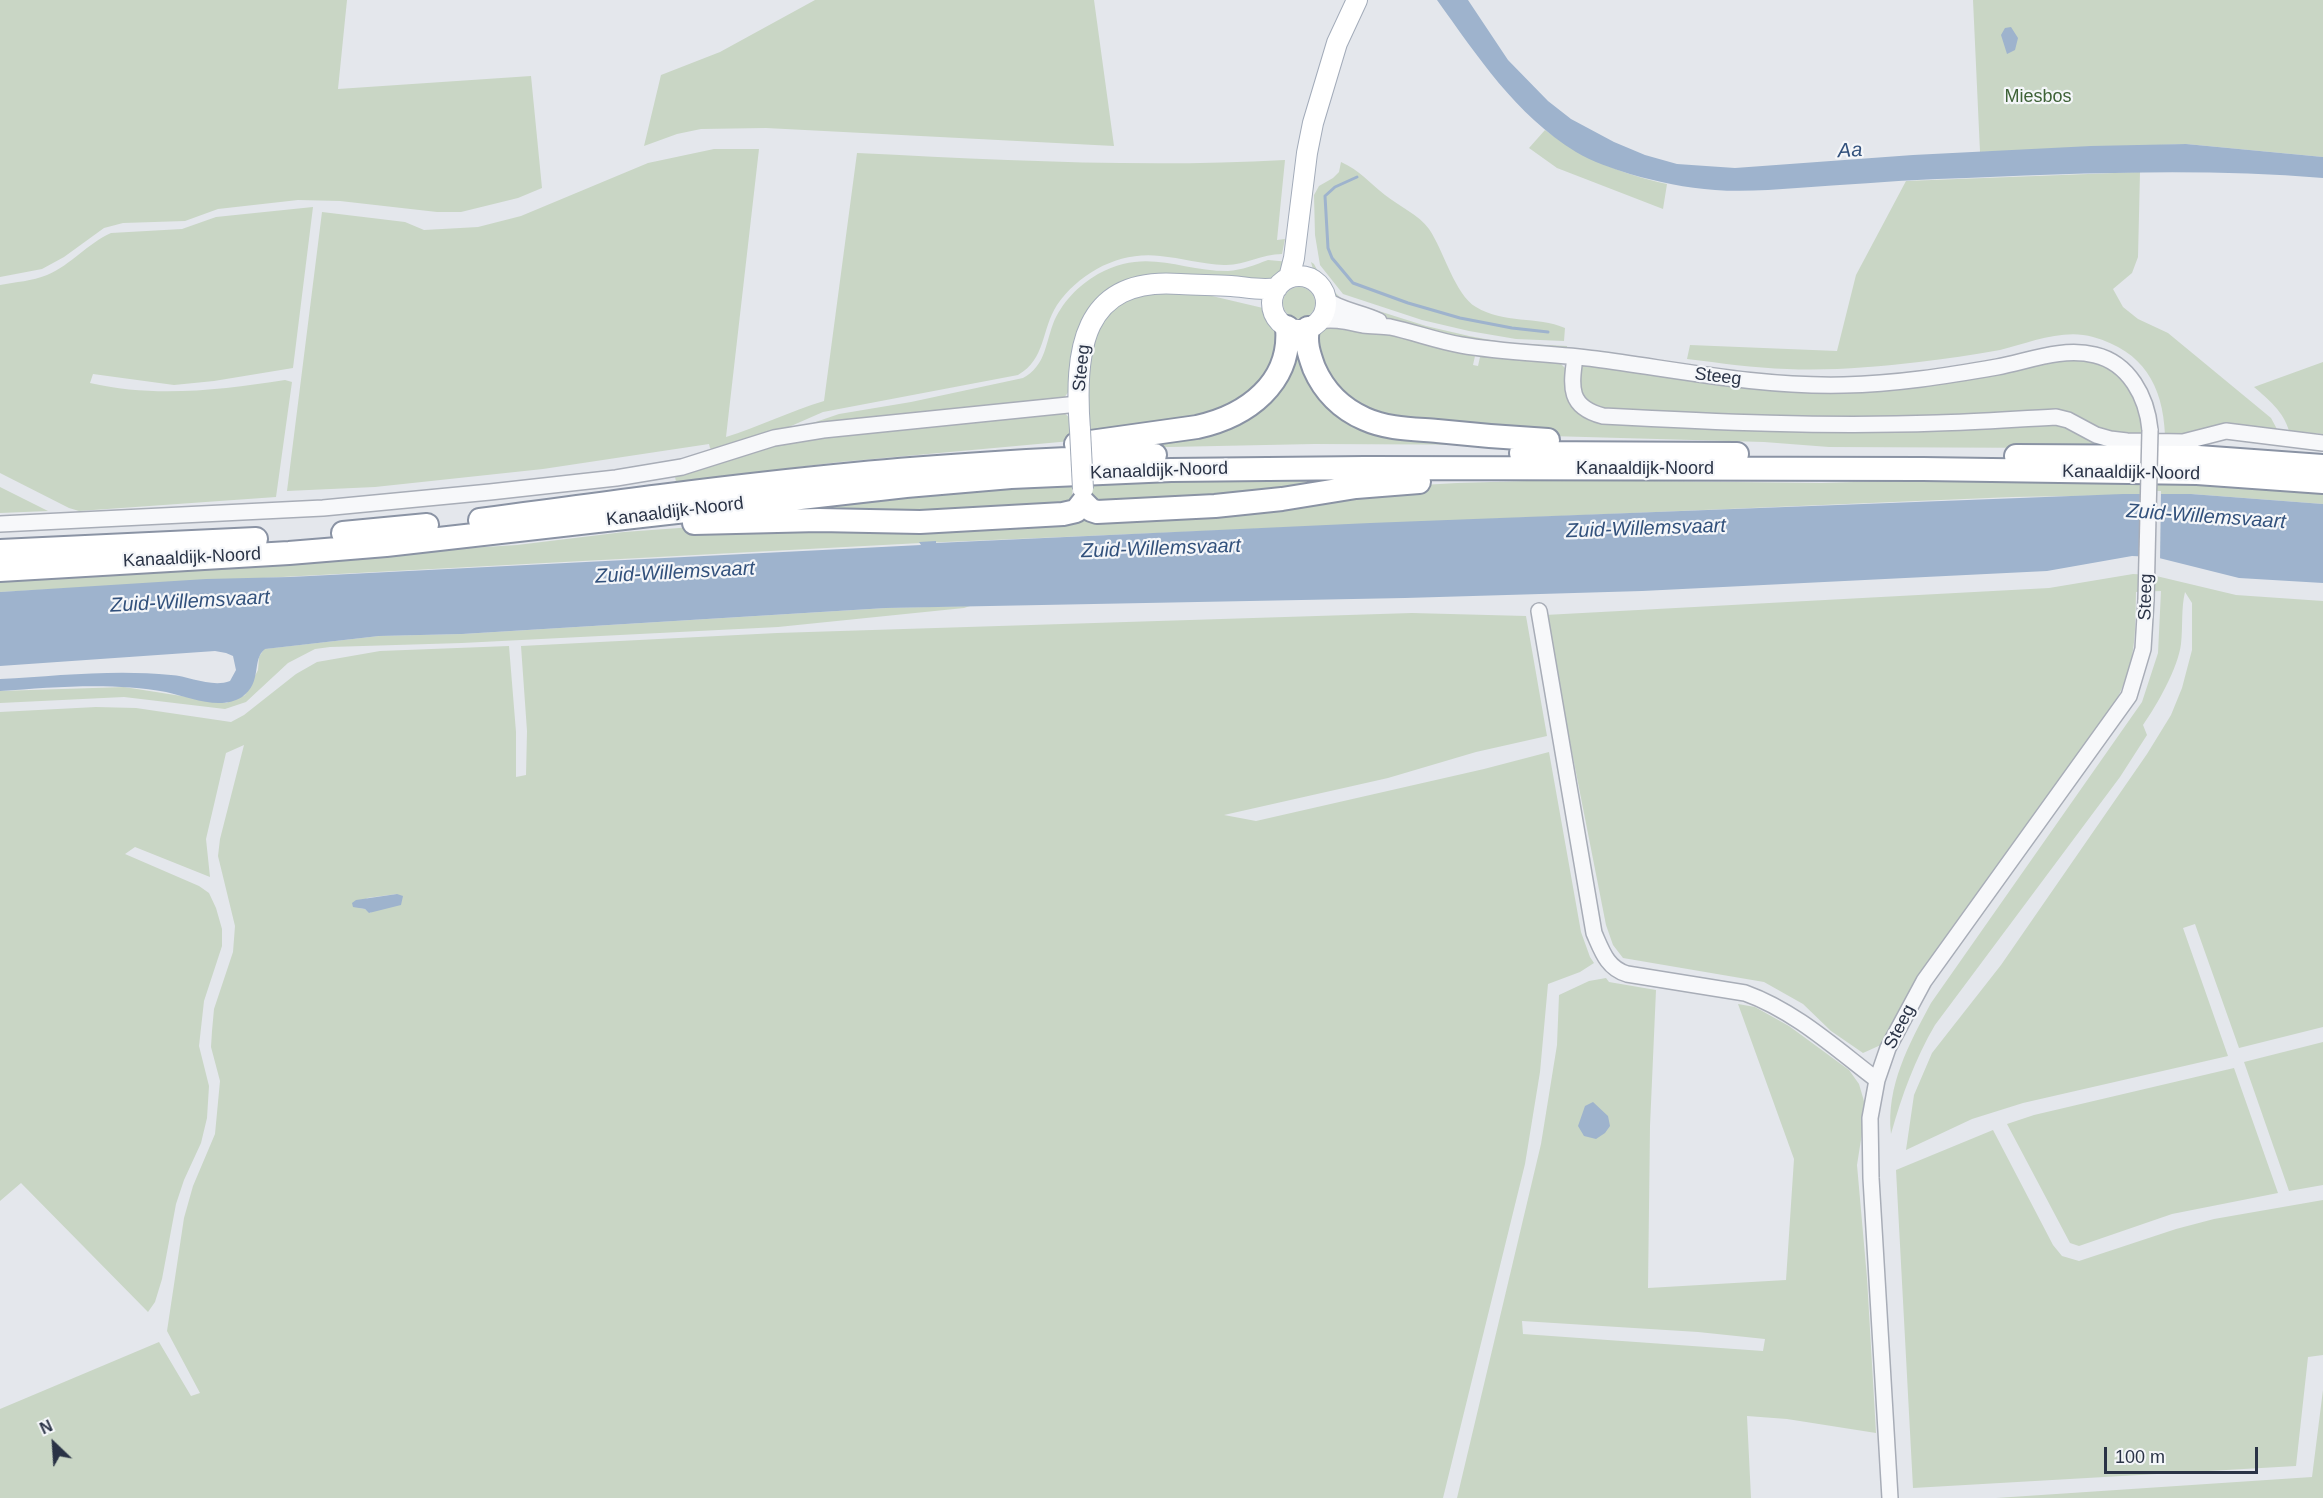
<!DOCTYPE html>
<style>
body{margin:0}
#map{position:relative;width:2323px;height:1498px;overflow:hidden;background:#e4e7ec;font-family:Helvetica,sans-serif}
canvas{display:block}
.north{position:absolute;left:24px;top:1414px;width:60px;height:60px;-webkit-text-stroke:4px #f4f6f9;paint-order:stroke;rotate:335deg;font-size:16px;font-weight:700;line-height:24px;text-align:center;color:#2a3346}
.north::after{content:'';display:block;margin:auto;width:21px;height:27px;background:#2a3346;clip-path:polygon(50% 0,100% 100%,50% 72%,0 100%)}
.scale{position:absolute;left:2104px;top:1447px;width:154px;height:27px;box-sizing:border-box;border:3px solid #2a3346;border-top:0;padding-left:8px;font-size:18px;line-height:21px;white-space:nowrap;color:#2a3346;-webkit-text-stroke:4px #f4f6f9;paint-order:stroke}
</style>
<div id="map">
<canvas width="2323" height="1498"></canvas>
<div class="north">N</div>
<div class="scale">100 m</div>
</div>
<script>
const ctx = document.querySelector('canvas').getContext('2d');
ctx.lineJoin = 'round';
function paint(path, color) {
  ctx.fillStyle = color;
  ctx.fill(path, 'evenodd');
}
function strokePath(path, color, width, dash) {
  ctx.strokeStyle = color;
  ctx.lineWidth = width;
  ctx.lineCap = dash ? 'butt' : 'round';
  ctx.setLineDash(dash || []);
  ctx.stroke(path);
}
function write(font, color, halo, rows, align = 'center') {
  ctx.font = font + ' Helvetica,sans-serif';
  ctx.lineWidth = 4.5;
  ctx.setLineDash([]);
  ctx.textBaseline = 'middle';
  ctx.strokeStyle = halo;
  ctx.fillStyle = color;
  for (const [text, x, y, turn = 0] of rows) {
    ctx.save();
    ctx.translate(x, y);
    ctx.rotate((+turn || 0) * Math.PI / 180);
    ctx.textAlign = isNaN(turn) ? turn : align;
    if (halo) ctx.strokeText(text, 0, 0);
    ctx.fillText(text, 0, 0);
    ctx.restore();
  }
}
paint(new Path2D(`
 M0 0H347L338 89 531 76 542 188 518 198 461 212H437L340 201 298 200 218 209 185 221 123 223 104 228 64 257 42 269 0 277Z
 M815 0H1094L1114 146 766 128 701 129 677 134 644 146 661 75 720 52Z
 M1973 0H2323V157L2186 144 1980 152Z
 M1545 130C1586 159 1618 173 1667 184L1663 209 1557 168 1529 148Z
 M714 149H759L726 437C759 427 790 411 824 401L857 153C1000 160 1142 168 1285 160L1277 240 1285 239 1282 254C1261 254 1244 266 1224 265 1202 264 1181 258 1160 256 1120 251 1080 272 1057 305 1041 330 1046 359 1018 375L823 412 766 437 718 453 710 448 709 444 543 469 375 487 287 491 322 212 405 222 424 230 478 227 521 216 648 163Z
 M1341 162C1359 170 1370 183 1385 195 1399 206 1419 215 1429 229 1444 251 1455 295 1476 307 1504 324 1537 316 1565 328L1564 341 1516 339 1469 331 1422 320 1343 294 1320 265 1315 235 1314 195 1319 186 1333 178 1339 172Z
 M2140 172 2138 257 2132 273 2113 289 2123 307 2138 319 2168 333 2271 418 2278 431 2165 435C2163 385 2143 351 2093 337 2064 328 2028 343 2000 350 1973 355 1945 359 1919 362 1875 367 1830 371 1787 369 1754 368 1720 363 1687 359L1690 345 1837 351 1856 275 1906 181Z
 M313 207 293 368 214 381 174 385 93 374 90 383C155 398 220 390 285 380L292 382 276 497 79 511 69 508 0 473V285C16 282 32 281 47 275 71 265 88 243 111 233L182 229 216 217Z
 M1268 260 1290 262 1286 272 1275 281 1112 290 1071 388 1064 398 798 428 839 414 911 402 1023 378C1045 366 1045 346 1053 324 1061 303 1079 285 1098 274 1147 247 1179 271 1228 271 1242 270 1255 265 1268 260Z
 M1311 262 1314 264C1317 271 1337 297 1344 300L1426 326 1469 336 1507 343 1567 346V351L1493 346 1403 325 1339 304 1314 273Z
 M1283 303a16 16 0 1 1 32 0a16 16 0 1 1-32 0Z
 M1195 292 1263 308 1279 328 1282 354 1235 410 1088 439 1089 419 1086 416 1088 351 1109 311 1142 293Z
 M1325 324 1363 329 1472 352 1475 356 1473 365 1478 366 1480 357 1483 354 1559 362 1567 370 1582 413 2052 421 2116 445 2065 448 1829 447 1764 442 1550 436 1411 426 1344 401 1311 345 1319 328Z
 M1294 334 1337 405 1544 445 1314 444 1072 449 1238 417Z
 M2061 358C2071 359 2084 358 2094 361 2122 369 2139 397 2142 424 2143 429 2141 433 2141 438L2115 436 2080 421 1898 420 1604 412 1580 400 1578 370 1584 364 1773 387Z
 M2323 362V434L2289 431C2284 412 2268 399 2254 387Z
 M1063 412 1070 418 1071 441 840 462 676 482 674 471 799 437Z
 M1431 475 1100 507 1091 494 1090 480Z
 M1953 479H2119L2323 488V504L2191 494 2012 497 921 543 0 592V577L517 545 624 532 693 527 1457 483 1560 480 1821 483Z
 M1073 480 1072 499 1074 502 920 519 738 510Z
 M0 487 48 511 0 513Z
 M2133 574 2152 575 2236 595 2323 601V1027L2239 1048 2195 924 2183 928 2228 1056 2023 1103 1972 1119 1906 1150 1914 1095 1932 1053 2001 965 2147 754 2171 715 2182 688 2192 650V603L2185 592C2181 608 2183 627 2181 644 2178 668 2157 705 2143 725L2147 735 2120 777 1935 1025C1915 1059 1902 1095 1891 1134 1886 1086 1909 1044 1931 1003L2142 702 2158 653 2161 591 2136 592C2135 645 2136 666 2109 714L1914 985 1887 1034 1883 1044 1863 1053 1831 1031 1803 1004 1764 982 1623 958 1613 945 1606 925 1545 615 2049 588Z
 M970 606 964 608 778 627 462 643 330 647 315 649 288 663 246 702 225 709 124 697 0 703V691L124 687 226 703 245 695 258 670 259 657 264 649 379 636 462 634 886 608Z
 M1412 613 1526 616 1547 736 1476 752 1388 778 1224 815 1256 821 1484 769 1549 752 1581 932 1590 957 1594 963 1580 972 1548 984 1540 1072 1525 1164 1443 1498H0V1409L159 1342 191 1396 200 1393 167 1331 184 1218 193 1186 215 1134 220 1081 211 1047 212 1031 214 1009 233 952 235 926 218 856 220 839 244 745 226 753 206 839 210 877 135 847 125 854 199 886 209 893 216 908 222 929V946L204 1001 199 1046 209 1086 207 1118 201 1143 184 1180 176 1204 162 1279 155 1302 148 1312 21 1183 0 1201V712L96 707 136 708 231 722 244 715 296 674 317 662 380 651 509 646 516 732V777L526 775 527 731 521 646 777 633ZM397 894 370 913 365 909 359 908 367 898Z
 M1606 978 1609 982 1656 990 1650 1126 1648 1288 1786 1280 1794 1159 1738 1004 1755 1007 1789 1026 1849 1070 1859 1084 1866 1108 1857 1165 1867 1278 1876 1433 1787 1419 1747 1416 1751 1498H1457L1541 1144 1557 1045 1559 995 1589 981ZM1522 1321 1698 1332 1765 1339 1763 1351 1523 1334Z
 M2323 1042V1185L2289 1191 2244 1062Z
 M2234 1068 2278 1193 2172 1214 2079 1246 2070 1243 2007 1124 2034 1115Z
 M1993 1130 2053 1245 2062 1256 2079 1261 2176 1229 2214 1219 2323 1200V1355L2308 1357 2296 1466 1913 1488 1896 1170Z
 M2323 1390V1498H1996L2312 1477Z`), '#c9d6c5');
paint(new Path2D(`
 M1437 0H1468L1508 60 1548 101 1571 119 1614 142 1645 155 1677 164 1735 168 1913 155 2091 146 2186 144 2323 157V178C2194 167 2066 174 1937 179 1890 181 1844 185 1797 188 1770 190 1742 192 1715 190 1686 188 1658 182 1630 174 1612 168 1592 162 1576 152 1515 114 1478 57 1437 0Z
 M2011 27 2018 38 2015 50 2007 54 2001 35 2005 28Z
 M2123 494H2191L2323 504V583L2239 578 2155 557 2132 556 2047 571 1642 591 1405 598 886 608 462 634 379 636 265 649C251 660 263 682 242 697 220 711 189 697 166 692 112 682 54 687 0 691V679C56 676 114 669 171 675 189 676 212 688 230 681L236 670 233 656 226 653 215 651 0 666V592L206 579 290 577 921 545 919 542 936 541V543L1370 523Z
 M397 894 403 896 401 905 369 913 365 909 353 907 352 903 356 900Z
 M1593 1102 1608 1116 1610 1126 1605 1133 1596 1139 1584 1136 1578 1126 1585 1106Z`), '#9eb3cd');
paint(new Path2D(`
 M2140 491H2161L2160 561 2139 560Z`), '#e4e7ec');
strokePath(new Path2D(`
 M1357 177 1335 187 1325 196 1328 248 1332 258 1353 283 1408 303 1460 318 1512 328 1548 332`), '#9eb3cd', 3);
const minor = new Path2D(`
 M1325 299C1341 311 1361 312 1379 321
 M1319 321C1334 318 1348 322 1363 325 1372 326 1382 326 1390 327 1414 332 1437 341 1461 345 1506 353 1551 353 1596 359 1679 370 1760 387 1844 385 1895 384 1946 376 1997 367 2029 361 2062 347 2095 355 2129 363 2147 397 2150 430
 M1575 357C1571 387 1568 407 1603 416 1714 422 1825 427 1937 423 1976 422 2016 419 2056 417L2068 420 2096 435 2110 439 2127 441 2183 442 2226 431 2323 443
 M0 524 323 508 490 492 616 478 682 467 774 438 823 430 1078 404
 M1539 611 1594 933C1602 951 1607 968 1627 974L1745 993C1795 1011 1835 1048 1877 1080
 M1890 1498 1871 1178 1870 1118 1877 1080 1888 1048 1924 981 2129 696 2143 649 2146 600`);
const major = new Path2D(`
 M1272 303a27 27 0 1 1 54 0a27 27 0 1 1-54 0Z
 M1289 278 1294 258 1307 153 1313 123 1337 43 1357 0
 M1080 430C1074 352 1081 276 1180 284 1197 285 1214 285 1231 286 1246 287 1261 291 1277 288`);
const highway = new Path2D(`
 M1308 328C1305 343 1309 354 1314 368 1324 391 1342 409 1365 419 1387 429 1413 429 1437 431 1474 435 1511 438 1548 440
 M1076 444 1197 427C1247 416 1292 383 1287 327
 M1521 453 1737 454
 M2016 456 2198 457 2323 466
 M480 520C605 503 730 486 855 474 955 464 1055 459 1155 455
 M694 523 819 520 920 522 1063 514 1076 511 1083 502 1091 510 1097 512 1215 506 1282 499 1356 487 1419 482
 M343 533 427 525
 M0 551 256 539
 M0 570 289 553 386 545 906 486 1011 477 1171 470 1365 468 1923 469 2197 473 2323 482`);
strokePath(minor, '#a8adb7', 18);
strokePath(major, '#a2abb9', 22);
strokePath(highway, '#8a93a4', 26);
strokePath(minor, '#f7f8fa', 15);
strokePath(major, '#fff', 20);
strokePath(highway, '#fff', 22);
const minorBridge = new Path2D(`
 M2146 600 2150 430`);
const majorBridge = new Path2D(`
 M1080 430 1083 489`);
strokePath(minorBridge, '#a8adb7', 18, []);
strokePath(majorBridge, '#a2abb9', 22, []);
strokePath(minorBridge, '#f7f8fa', 15);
strokePath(majorBridge, '#fff', 20);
write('18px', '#3e6237', '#f4f6f9', [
 ["Miesbos",2038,97]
]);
write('18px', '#2a3346', '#f4f6f9', [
 ["Steeg",1082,368,-84],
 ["Steeg",1718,377,7],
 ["Kanaaldijk-Noord",1645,469],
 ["Kanaaldijk-Noord",1159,471,-2],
 ["Kanaaldijk-Noord",2131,473,1],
 ["Kanaaldijk-Noord",675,512,-7],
 ["Kanaaldijk-Noord",192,558,-3],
 ["Steeg",2146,597,-88],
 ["Steeg",1900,1027,-63]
]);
write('italic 20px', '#32517c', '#f4f6f9', [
 ["Aa",1850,151,-3],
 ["Zuid-Willemsvaart",2206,517,4],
 ["Zuid-Willemsvaart",1646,529,-2],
 ["Zuid-Willemsvaart",1161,549,-2],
 ["Zuid-Willemsvaart",675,573,-3],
 ["Zuid-Willemsvaart",190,602,-3]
]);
</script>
